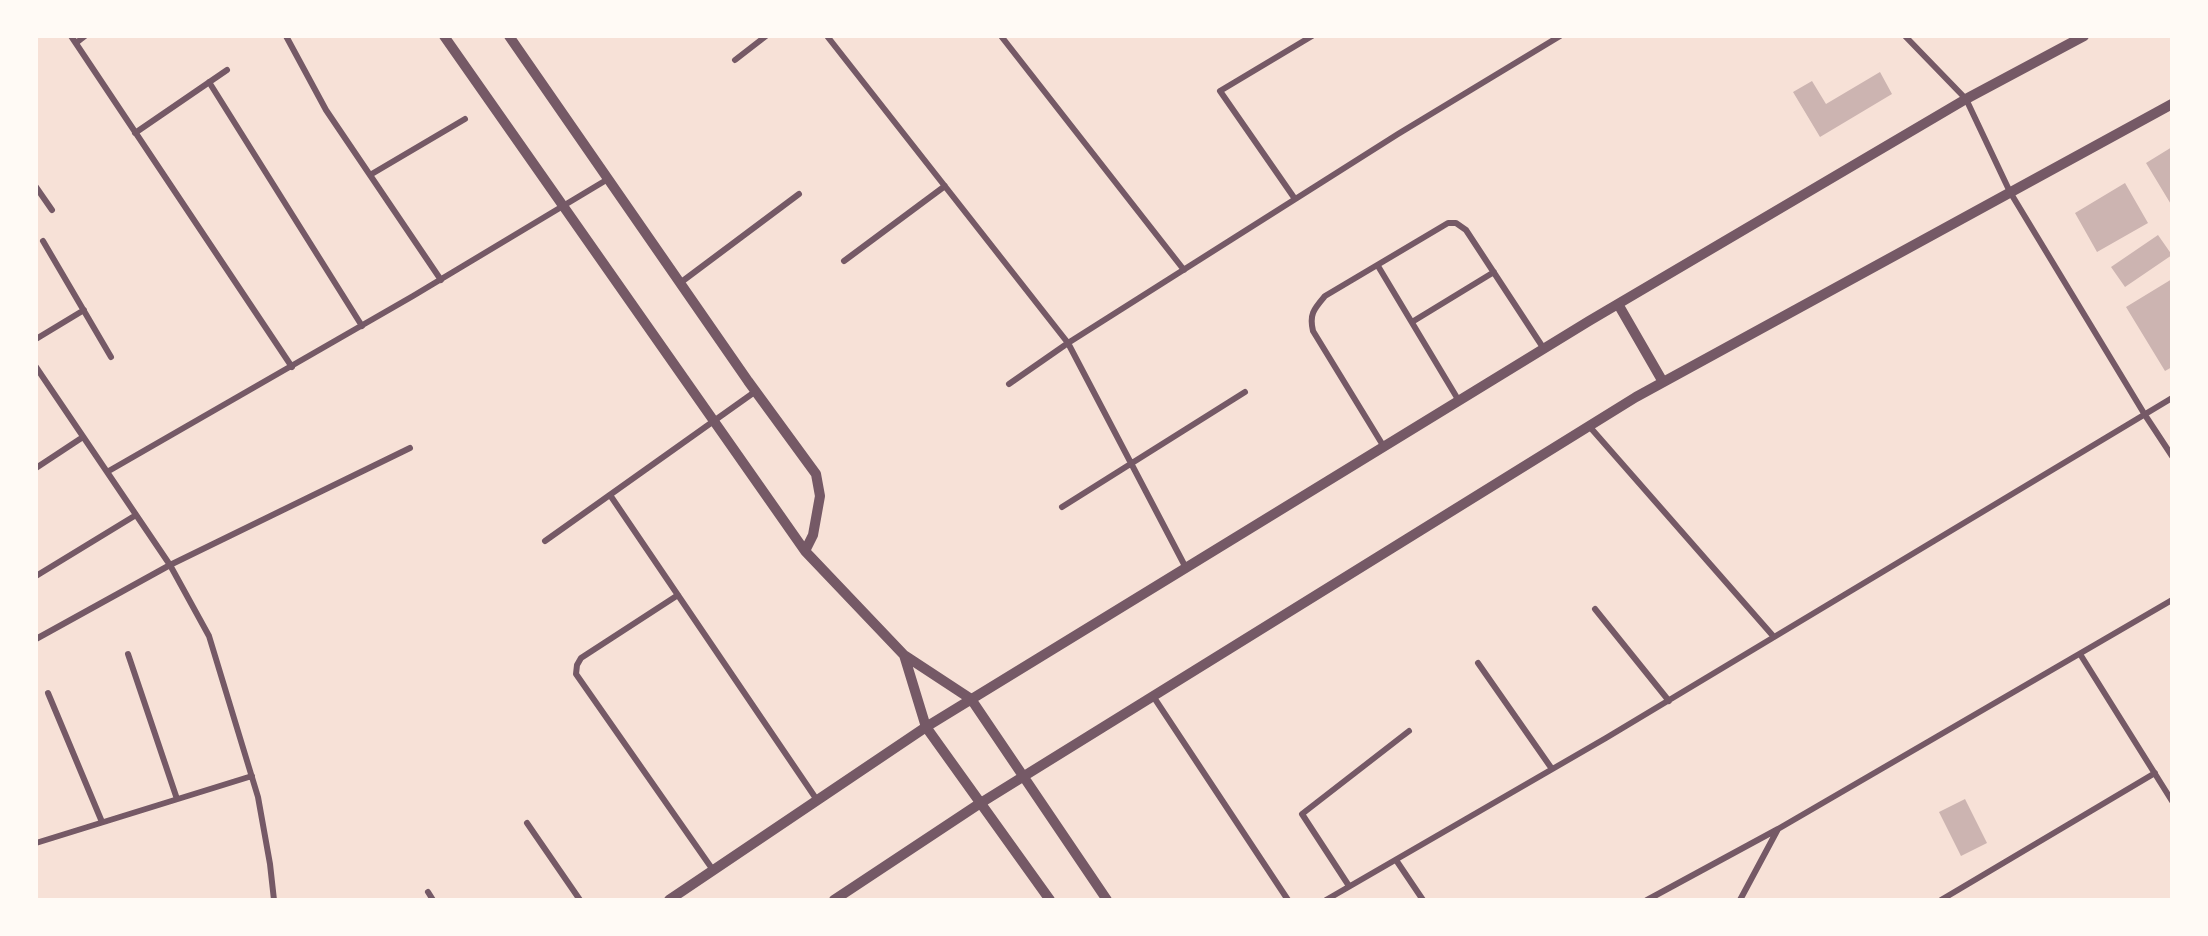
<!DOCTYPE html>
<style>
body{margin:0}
#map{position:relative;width:2208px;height:936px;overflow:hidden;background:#f7e1d7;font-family:Quicksand,sans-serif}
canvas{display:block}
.frame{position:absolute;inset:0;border:38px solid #fffaf5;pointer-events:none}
</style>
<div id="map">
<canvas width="2208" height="936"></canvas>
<div class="frame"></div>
</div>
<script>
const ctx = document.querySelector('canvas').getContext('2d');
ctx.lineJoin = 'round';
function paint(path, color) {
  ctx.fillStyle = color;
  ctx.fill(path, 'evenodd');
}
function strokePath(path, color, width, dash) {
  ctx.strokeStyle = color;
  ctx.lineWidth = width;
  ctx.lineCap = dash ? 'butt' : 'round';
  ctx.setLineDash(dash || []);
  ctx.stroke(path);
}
paint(new Path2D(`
 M1880 72 1892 94 1820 137 1793 92 1812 81 1826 104Z
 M2172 147V206L2146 163Z
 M2125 183 2148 223 2097 252 2075 213Z
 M2158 235 2172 255 2125 287 2111 267Z
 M2172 279V367L2165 371 2126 307Z
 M1965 799 1987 843 1961 856 1939 812Z`), '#ccb4b1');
strokePath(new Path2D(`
 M71 36 292 367
 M286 36 326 110 441 280
 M827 36 1068 343 1186 568
 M1001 36 1184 270
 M1905 36 1966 99 2010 192 2145 415 2172 456
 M76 43 85 36
 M735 60 766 36
 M209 82 362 326
 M135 133 227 70
 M370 175 465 119
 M36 187 52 210
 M1295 199 1220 91 1312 36
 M43 241 111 357
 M844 261 945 186
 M1378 266 1459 401
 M680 283 799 194
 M1412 322 1494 272
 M36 339 84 310
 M36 367 170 565 209 636 258 797 270 864 274 900
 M1009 384 1068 343 1398 134 1560 36
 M1589 426 1774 637
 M1384 447 1313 331C1309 314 1314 309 1325 296L1448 223H1456L1466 230 1544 349
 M36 468 83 437
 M107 472 413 296 608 179
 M610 495 817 800
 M1062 507 1245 392
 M545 541 756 391
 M36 576 136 515
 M678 595 581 658 577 665 576 674 713 870
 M1595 609 1669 701
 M36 639 170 565 410 448
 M128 654 177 799
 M2080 654 2172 801
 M1478 663 1552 769
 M48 693 102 822
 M1153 696 1288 900
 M527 823 580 900
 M36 843 252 776
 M1396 860 1423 900
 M1349 886 1302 814 1409 731
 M428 892 433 900
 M1326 900 1606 738 2172 398
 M1647 900 1778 829
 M1740 900 1778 829 2172 600
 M1941 900 2155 773`), '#755966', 6);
strokePath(new Path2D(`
 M444 36 805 551 904 655 971 699 1107 900
 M509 36 748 381 816 474 820 496 813 535 805 551
 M1618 304 1663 382
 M904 655 926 727 1050 900
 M669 900 926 727 1589 321 1966 99 2084 36
 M834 900 979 804 1636 397 2172 104`), '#755966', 10);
</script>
